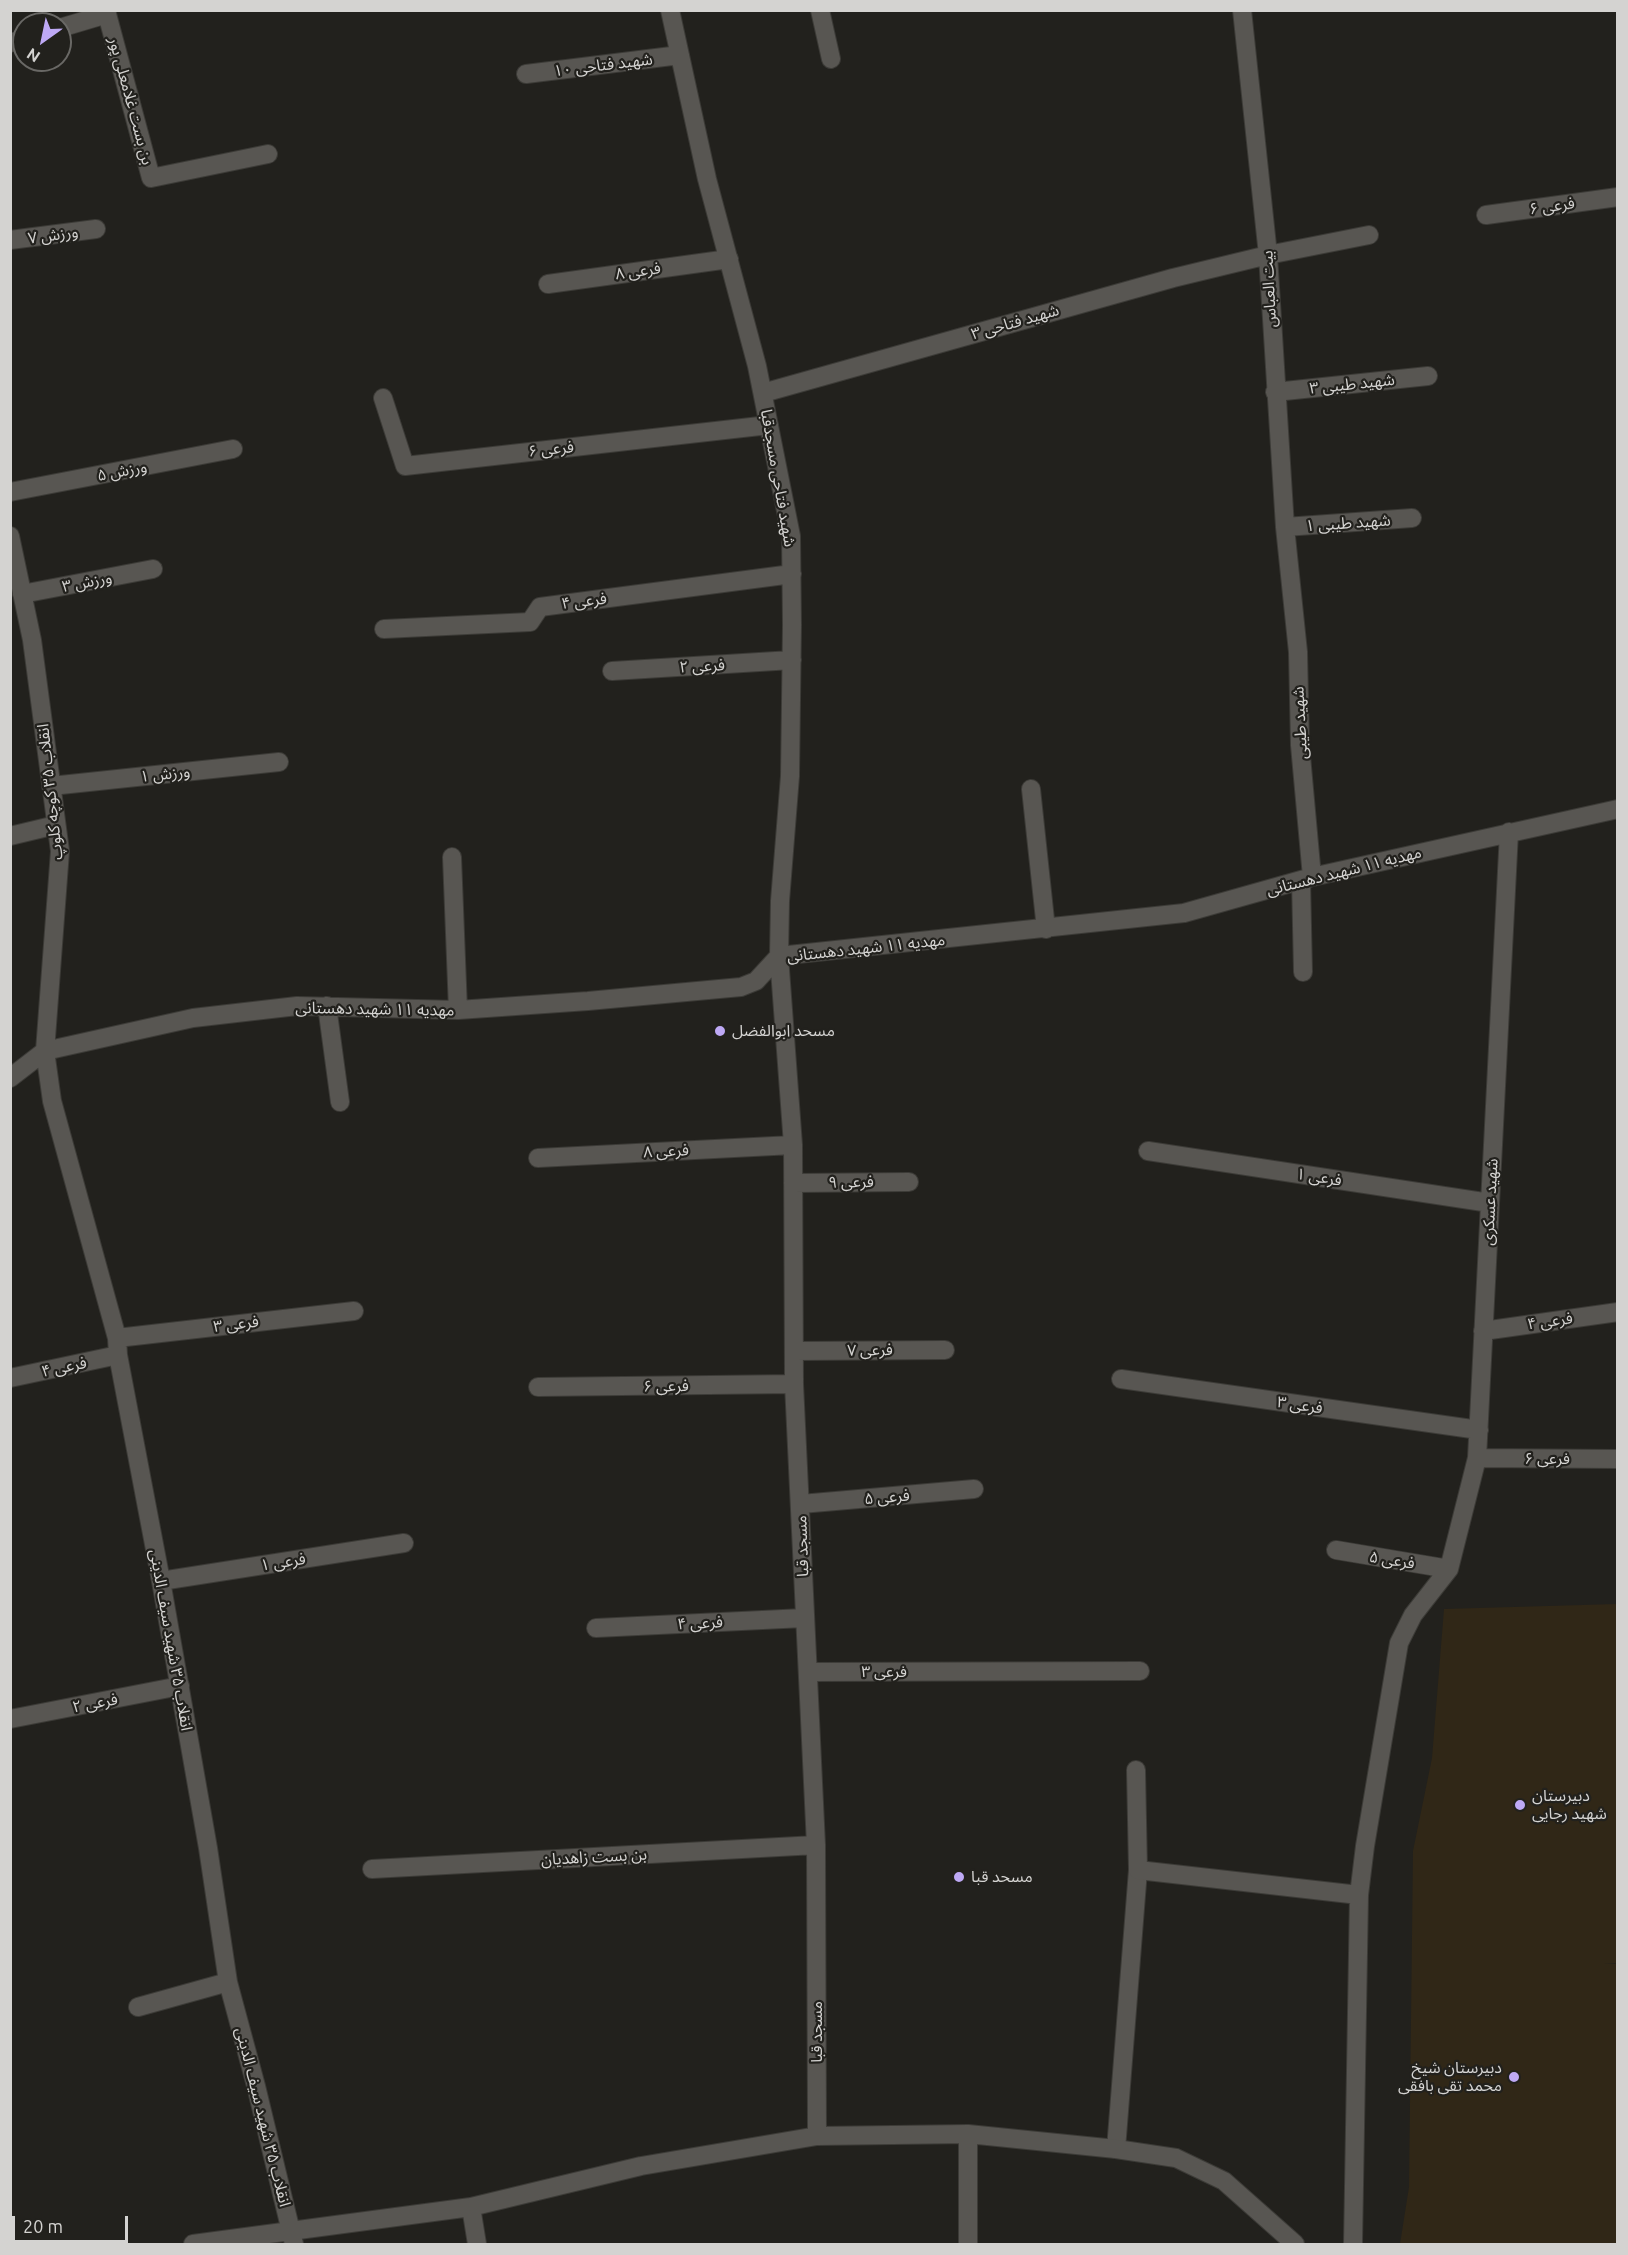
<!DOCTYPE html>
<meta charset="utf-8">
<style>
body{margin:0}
#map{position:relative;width:1628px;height:2255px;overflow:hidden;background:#22211d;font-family:Ubuntu,sans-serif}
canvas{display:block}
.frame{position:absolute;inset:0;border:12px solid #d4d3d1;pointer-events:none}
.north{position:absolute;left:12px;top:12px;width:60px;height:60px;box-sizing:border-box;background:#22211d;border:2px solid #696865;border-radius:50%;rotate:213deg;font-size:16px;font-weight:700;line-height:24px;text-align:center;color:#d4d3d1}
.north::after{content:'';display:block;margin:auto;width:21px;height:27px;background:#bea9f5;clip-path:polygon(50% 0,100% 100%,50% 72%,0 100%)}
.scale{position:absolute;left:12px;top:2216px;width:116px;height:27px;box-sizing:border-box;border:3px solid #d4d3d1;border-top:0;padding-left:8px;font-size:18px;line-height:21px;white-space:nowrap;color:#d4d3d1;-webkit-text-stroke:4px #22211d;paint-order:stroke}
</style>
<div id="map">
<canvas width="1628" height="2255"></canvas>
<div class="frame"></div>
<div class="north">N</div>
<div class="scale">20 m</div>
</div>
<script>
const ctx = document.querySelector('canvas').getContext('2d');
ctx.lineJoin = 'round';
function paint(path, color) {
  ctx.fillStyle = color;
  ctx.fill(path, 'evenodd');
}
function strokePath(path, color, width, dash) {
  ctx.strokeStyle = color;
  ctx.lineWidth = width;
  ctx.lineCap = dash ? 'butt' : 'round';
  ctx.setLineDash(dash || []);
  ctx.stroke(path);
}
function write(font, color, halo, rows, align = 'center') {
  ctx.font = font + ' Ubuntu,"Noto Sans Arabic",sans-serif';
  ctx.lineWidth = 4.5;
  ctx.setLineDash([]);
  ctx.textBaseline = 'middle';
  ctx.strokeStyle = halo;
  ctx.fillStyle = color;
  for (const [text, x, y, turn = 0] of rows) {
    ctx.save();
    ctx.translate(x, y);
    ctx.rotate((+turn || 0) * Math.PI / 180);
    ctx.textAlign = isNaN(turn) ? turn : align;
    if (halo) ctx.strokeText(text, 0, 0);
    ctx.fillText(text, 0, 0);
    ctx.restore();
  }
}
paint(new Path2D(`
 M1617 1604 1618 1963 1604 1964H1618L1617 2244H1400L1409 2187 1413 1851 1432 1758 1444 1609Z`), '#302717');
const service = new Path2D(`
 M1116 2149 1138 1870`);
const minor = new Path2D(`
 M670 10 707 179 757 366 791 536 792 625 790 776 780 901 779 956 793 1145 794 1384 816 1845 817 2136
 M820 10 831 59
 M1242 10 1268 255 1285 527 1298 652 1300 745 1312 877
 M60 28 107 14 151 178 268 154
 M10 43 24 39
 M526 74 680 55
 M1486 215 1618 197
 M10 240 96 229
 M548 284 729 259
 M1275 392 1428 376
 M763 393 1173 278 1268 255 1369 235
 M383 398 405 466 769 425
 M10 492 233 449
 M1285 527 1412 518
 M10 536 32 640 60 851 45 1051 52 1101 117 1338 118 1355 161 1581 208 1848 228 1982 256 2086 294 2244
 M22 594 153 569
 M384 629 530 622 540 607 792 574
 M612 671 792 660
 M51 786 279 762
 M1031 789 1046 929
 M10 836 56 825
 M452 857 458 1010
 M1301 880 1303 972
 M327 1006 340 1102
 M10 1078 45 1051 193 1018 297 1006 458 1010 588 1001 741 987 756 981 779 956 1184 913 1312 877 1618 809
 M1148 1151 1490 1203
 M538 1158 793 1145
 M793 1183 909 1182
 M1483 1331 1618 1312
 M117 1338 354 1311
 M794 1351 945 1350
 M10 1378 118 1355
 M1121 1379 1479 1430
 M538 1387 794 1384
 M1477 1458 1618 1459
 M801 1504 974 1489
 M1336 1550 1449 1569
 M161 1581 404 1543
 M596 1628 804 1618
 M808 1672 1140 1671
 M10 1719 180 1686
 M1136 1770 1138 1870 1359 1895
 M372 1869 816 1845
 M138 2007 228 1982
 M471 2207 477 2244
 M193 2244 471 2207 641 2166 817 2136 968 2134 1116 2149 1176 2158 1224 2181 1295 2244
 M968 2244V2134
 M1353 2244 1359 1895 1365 1846 1399 1643 1413 1615 1449 1569 1477 1458 1509 832`);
strokePath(service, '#3c3b37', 20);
strokePath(minor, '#3c3b37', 20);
strokePath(service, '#585652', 18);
strokePath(minor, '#585652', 18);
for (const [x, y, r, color] of [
 [720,1031,6,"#bea9f5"],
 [1520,1805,6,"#bea9f5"],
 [959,1877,6,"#bea9f5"],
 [1514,2077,6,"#bea9f5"]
]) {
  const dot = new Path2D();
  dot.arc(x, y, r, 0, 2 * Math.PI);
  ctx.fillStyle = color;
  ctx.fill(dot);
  strokePath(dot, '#22211d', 2);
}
write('16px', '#d4d3d1', '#22211d', [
 ["شهید فتاحی ۱۰",603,65,-7],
 ["بن بست غلامعلی پور",131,101,75],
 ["فرعی ۶",1552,206,-8],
 ["ورزش ۷",53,235,-8],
 ["فرعی ۸",638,271,-8],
 ["بیت العباس",1269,289,-93],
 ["شهید فتاحی ۳",1015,322,-16],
 ["شهید طیبی ۳",1352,384,-6],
 ["فرعی ۶",551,449,-6],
 ["ورزش ۵",122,471,-11],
 ["شهید فتاحی مسجدقبا",778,478,80],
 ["شهید طیبی ۱",1348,523,-4],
 ["ورزش ۳",87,582,-11],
 ["فرعی ۴",584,601,-7],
 ["فرعی ۲",702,666,-3],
 ["شهید طیبی",1300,723,-93],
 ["ورزش ۱",165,774,-6],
 ["انقلاب ۳۵ کوچه کلوپ",50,792,-96],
 ["مهدیه ۱۱ شهید دهستانی",1344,871,-14],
 ["مهدیه ۱۱ شهید دهستانی",866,948,-6],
 ["مهدیه ۱۱ شهید دهستانی",375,1009,1],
 ["فرعی ۸",666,1151,-3],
 ["فرعی ۱",1319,1177,9],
 ["فرعی ۹",851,1182,-1],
 ["شهید عسکری",1490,1202,-87],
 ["فرعی ۴",1550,1321,-8],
 ["فرعی ۳",236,1324,-7],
 ["فرعی ۷",870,1350,-1],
 ["فرعی ۴",64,1367,-12],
 ["فرعی ۶",666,1386,-1],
 ["فرعی ۳",1300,1405,8],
 ["فرعی ۶",1547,1459],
 ["فرعی ۵",887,1497,-5],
 ["مسجد قبا",802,1546,-92],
 ["فرعی ۵",1392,1560,9],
 ["فرعی ۱",283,1562,-9],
 ["فرعی ۴",700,1623,-3],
 ["انقلاب ۳۵ شهید سیف الدینی",171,1640,80],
 ["فرعی ۳",884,1672],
 ["فرعی ۲",95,1703,-11],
 ["بن بست زاهدیان",594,1857,-3],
 ["مسجد قبا",817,2032,-90],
 ["انقلاب ۳۵ شهید سیف الدینی",263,2117,76]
]);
write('16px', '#d4d3d1', '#22211d', [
 ["مسحد ابوالفضل",732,1031],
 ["دبیرستان",1532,1796],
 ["شهید رجایی",1532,1814],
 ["مسحد قبا",971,1877],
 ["دبیرستان شیخ",1502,2068,"right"],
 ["محمد تقی بافقی",1502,2086,"right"]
], 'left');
</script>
